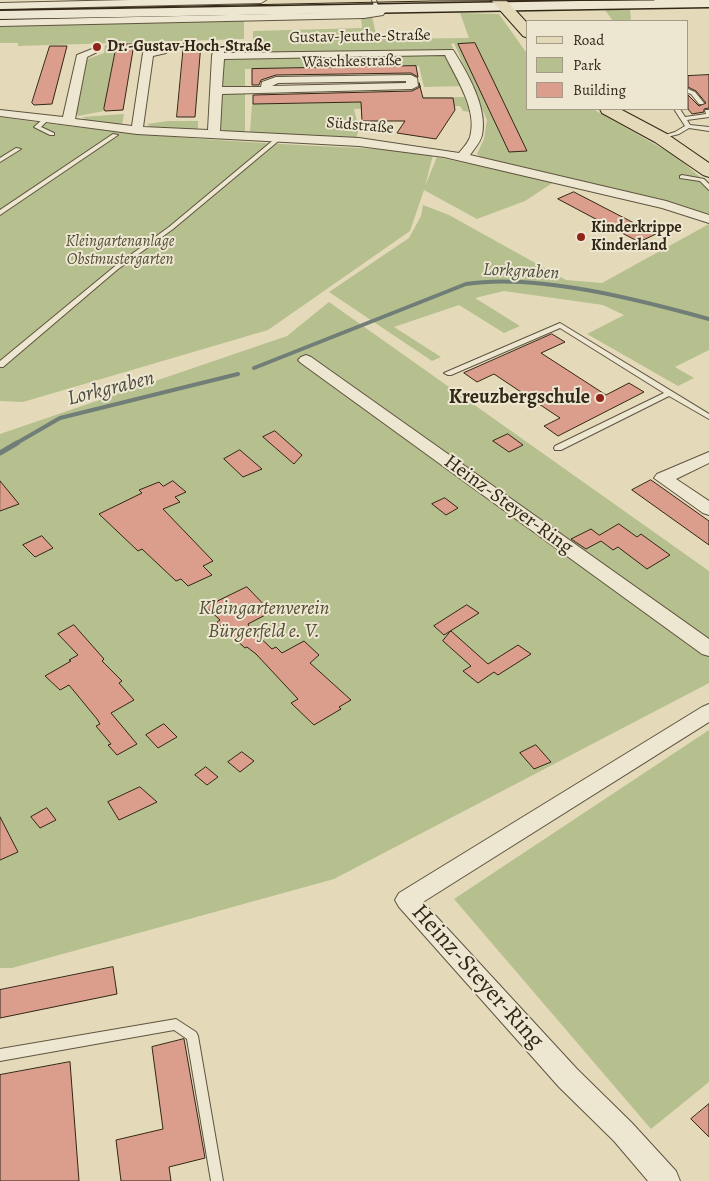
<!DOCTYPE html>
<meta charset="utf-8">
<style>
body{margin:0}
#map{position:relative;width:709px;height:1181px;overflow:hidden;background:#e4daba;font-family:Alegreya,serif}
canvas{display:block}
.legend{position:absolute;left:526px;top:20px;width:162px;height:90px;box-sizing:border-box;background:#ede7d2;border:1px solid #a39a87;margin:0;padding:6px 9px;list-style:none;font-size:15px;color:#332716}
.legend li{display:flex;align-items:center;gap:10px;height:25px}
.legend b{width:25px;border:1px solid #a39a87}
</style>
<div id="map">
<canvas width="709" height="1181"></canvas>
<ul class="legend">
<li><b style="height:6px;background:#e4daba"></b>Road</li>
<li><b style="height:14px;background:#b6bf8e"></b>Park</li>
<li><b style="height:14px;background:#db9d8c"></b>Building</li>
</ul>
</div>
<script>
const ctx = document.querySelector('canvas').getContext('2d');
ctx.lineJoin = 'round';
function paint(path, color) {
  ctx.fillStyle = color;
  ctx.fill(path, 'evenodd');
}
function strokePath(path, color, width, dash) {
  ctx.strokeStyle = color;
  ctx.lineWidth = width;
  ctx.lineCap = dash ? 'butt' : 'round';
  ctx.setLineDash(dash || []);
  ctx.stroke(path);
}
function write(font, color, halo, rows, align = 'center') {
  ctx.font = font + ' Alegreya,serif';
  ctx.lineWidth = 4;
  ctx.setLineDash([]);
  ctx.textBaseline = 'middle';
  ctx.strokeStyle = halo;
  ctx.fillStyle = color;
  for (const [text, x, y, turn = 0] of rows) {
    ctx.save();
    ctx.translate(x, y);
    ctx.rotate((+turn || 0) * Math.PI / 180);
    ctx.textAlign = isNaN(turn) ? turn : align;
    if (halo) ctx.strokeText(text, 0, 0);
    ctx.fillText(text, 0, 0);
    ctx.restore();
  }
}
paint(new Path2D(`
 M630 9 631 21H613L605 10Z
 M460 13 499 14 528 55V109H593L677 157 709 185V217L655 200 481 157 477 154 484 139 487 120 454 43 451 44 453 48 449 52 466 86 424 87 419 66 245 69V136L214 135 217 56 253 55V31L362 28 361 17 372 16 377 39 469 38Z
 M244 21V39L18 46V43H0V26Z
 M105 45H116L104 111 78 116 76 112 85 60 104 53Z
 M423 97H464L471 112 463 111 460 106 354 109 359 129 356 138 250 132 252 104 423 101Z
 M124 114 122 125 88 121 82 117Z
 M0 117C88 130 176 138 266 143 322 147 377 147 433 155L425 186 437 157 554 182 525 201 477 219 424 190 410 231 268 330 23 402 0 401Z
 M168 121H198V130L153 128 147 124Z
 M423 205 449 215 566 280 602 283 709 224V350L675 367 694 378 678 386 587 334 624 315 603 305 504 291 475 298 520 326 504 333 459 305 394 327 441 357 432 361 329 292 409 238 421 216Z
 M329 302 709 571V683L334 879 12 968H0V434L287 336Z
 M709 730V1082L651 1129 454 899Z`), '#b6bf8e');
strokePath(new Path2D(`
 M254 368 466 284C537 273 640 300 709 319
 M15 444 60 418 238 374`), '#707e77', 4);
strokePath(new Path2D(`
 M0 453 17 443`), '#707e77', 5);
const building = new Path2D(`
 M184 43H201L195 117H177Z
 M475 43 492 78 527 151 509 152 458 44Z
 M117 44H134L123 110 105 111 104 109Z
 M50 46H67L52 104 34 105 32 103Z
 M416 66 418 77 411 73 276 75 261 80 259 85H252V69Z
 M709 75V108L704 109V112L692 114 688 109V95L699 106 706 103 696 91 688 87V76Z
 M419 83 423 98H453L455 110 436 139 397 133 405 121H362L361 102 253 104V95L412 91 420 87Z
 M574 192 632 222 656 234 639 242 558 199Z
 M552 334 565 342 541 353 606 395 629 383 644 392 558 436 544 426 560 418 494 374 477 382 464 373Z
 M275 431 302 455 294 464 263 437Z
 M508 434 523 445 509 452 493 441Z
 M240 450 262 469 243 477 224 459Z
 M651 480 709 521V545L632 490Z
 M0 481 19 504 0 511Z
 M173 481 186 492 175 497 180 502 163 509 213 561 203 566 212 575 188 586 181 579 176 581 142 549 138 551 99 514 142 493 139 490 159 482 163 486Z
 M445 498 458 508 446 515 432 504Z
 M619 524 637 537 641 534 670 555 647 569 618 547 613 550 601 541 586 549 571 539 591 529 599 535Z
 M42 536 53 548 35 557 23 545Z
 M247 587 271 612 248 624 250 628 272 649 276 647 282 653 304 641 319 655 310 663 351 700 339 707 341 709 314 725 291 703 298 699 256 654 247 647 245 648 225 630 217 622 220 620 206 607Z
 M467 605 479 613 444 635 434 626Z
 M74 625 104 659 102 661 122 681 119 683 134 700 111 713 137 744 117 755 108 745 111 744 96 726 100 724 97 719 69 685 60 690 45 676 71 661 69 660 78 655 58 634Z
 M451 631 488 664 518 645 531 654 498 675 494 672 478 683 463 671 471 666 443 641Z
 M164 724 177 737 158 748 146 735Z
 M536 745 551 762 534 769 520 753Z
 M242 752 254 761 240 772 228 762Z
 M206 767 218 777 207 785 195 775Z
 M140 787 157 802 119 820 108 802Z
 M47 808 56 820 40 828 31 817Z
 M0 817 18 852 0 860Z
 M113 967 117 994 0 1018V990Z
 M184 1039 205 1158 169 1167 171 1181H121L116 1140 163 1129 152 1047Z
 M70 1062 79 1181H0V1075Z
 M709 1104V1137L691 1119Z`);
paint(building, '#db9d8c');
strokePath(building, '#332716', 1);
const lane = new Path2D(`
 M372 0H376L379 9H375Z
 M688 89 695 92 704 103 703 104H699L691 94 688 93Z
 M674 109H680L685 117 706 114 705 110H709V117L687 120 690 125 709 127V131L689 128 679 134 659 139V137L675 132 685 126Z
 M43 119 48 120 41 127 54 133V135H50L34 127Z
 M113 134 118 135 0 215V210Z
 M277 137 282 138 173 229 118 269 3 367H0V361L114 267 169 227Z
 M16 148 21 149 0 162V158Z
 M682 175 704 179 709 184V190L700 181 680 178V176Z
 M560 323 709 414V419L669 396 561 450H555L554 448 555 446 664 393 560 328 451 375H448L444 373Z
 M176 1019 196 1032 198 1036 223 1181H211L187 1039 174 1030 0 1061V1049Z`);
const street = new Path2D(`
 M130 0H266L261 3 0 9V3Z
 M383 5 388 8 383 15 364 18 0 26V20L364 12 376 10Z
 M219 44 224 47V53L453 50C467 72 488 108 482 135 480 143 474 149 470 155L666 201 709 215V223L662 208 444 157 359 146 137 134 0 116V110L63 117 77 55 92 49 97 52 87 57 75 119 132 126 143 53 144 51 162 48 167 51 166 53 153 56 143 127 208 130 212 56 214 47ZM445 55C456 78 478 110 470 137 468 143 463 148 459 153L359 138 220 131 222 94 412 89 418 86 417 78 411 75 276 77 262 82 261 87H222L224 59ZM406 81V83L272 86 278 83Z
 M306 355 311 357 709 639V656L702 654 301 363 298 360 301 357Z
 M709 452V463L676 479 709 501V515L703 513 654 478 657 474Z
 M709 704V722L423 902 577 1069 632 1123 676 1171 680 1181H648L614 1141 559 1087 399 907 395 900 399 893 702 707Z`);
const secondary = new Path2D(`
 M638 0H709V7L0 19V11Z`);
const primary = new Path2D(`
 M491 0H506L528 24V38L523 36Z
 M600 109H620L667 134 709 163V177L703 175 655 142 602 113Z`);
strokePath(lane, '#5f543f', 2);
strokePath(street, '#5f543f', 2);
strokePath(secondary, '#332716', 3);
strokePath(primary, '#332716', 2);
paint(lane, '#ede7d2');
paint(street, '#ede7d2');
paint(secondary, '#ede7d2');
paint(primary, '#e4daba');
strokePath(new Path2D(`
 M0 10 432 1 654 0`), '#332716', 1);
for (const [x, y, r, color] of [
 [97,47,5,"#8f2418"],
 [581,237,5,"#8f2418"],
 [600,398,5,"#8f2418"]
]) {
  const dot = new Path2D();
  dot.arc(x, y, r, 0, 2 * Math.PI);
  ctx.fillStyle = color;
  ctx.fill(dot);
  strokePath(dot, '#ede7d2', 2);
}
write('16px', '#332716', '#ede7d2', [
 ["Gustav-Jeuthe-Straße",360,37,-1],
 ["Wäschkestraße",352,62,-1],
 ["Südstraße",360,126,5]
]);
write('bold 16px', '#332716', '#ede7d2', [
 ["Dr.-Gustav-Hoch-Straße",107,47],
 ["Kinderkrippe",591,228],
 ["Kinderland",591,246]
], 'left');
write('italic 16px', '#544d34', '#ede7d2', [
 ["Kleingartenanlage",120,242],
 ["Obstmustergarten",120,260]
]);
write('italic 18px', '#4c4b3e', '#ede7d2', [
 ["Lorkgraben",521,272,3]
]);
write('bold 20px', '#332716', '#ede7d2', [
 ["Kreuzbergschule",590,398]
], 'right');
write('20px', '#332716', '#ede7d2', [
 ["Heinz-Steyer-Ring",508,505,36]
]);
write('italic 20px', '#544d34', '#ede7d2', [
 ["Kleingartenverein",264,609],
 ["Bürgerfeld e. V.",264,632]
]);
write('italic 21px', '#4c4b3e', '#ede7d2', [
 ["Lorkgraben",111,389,-14]
]);
write('24px', '#332716', '#ede7d2', [
 ["Heinz-Steyer-Ring",477,977,48]
]);
</script>
